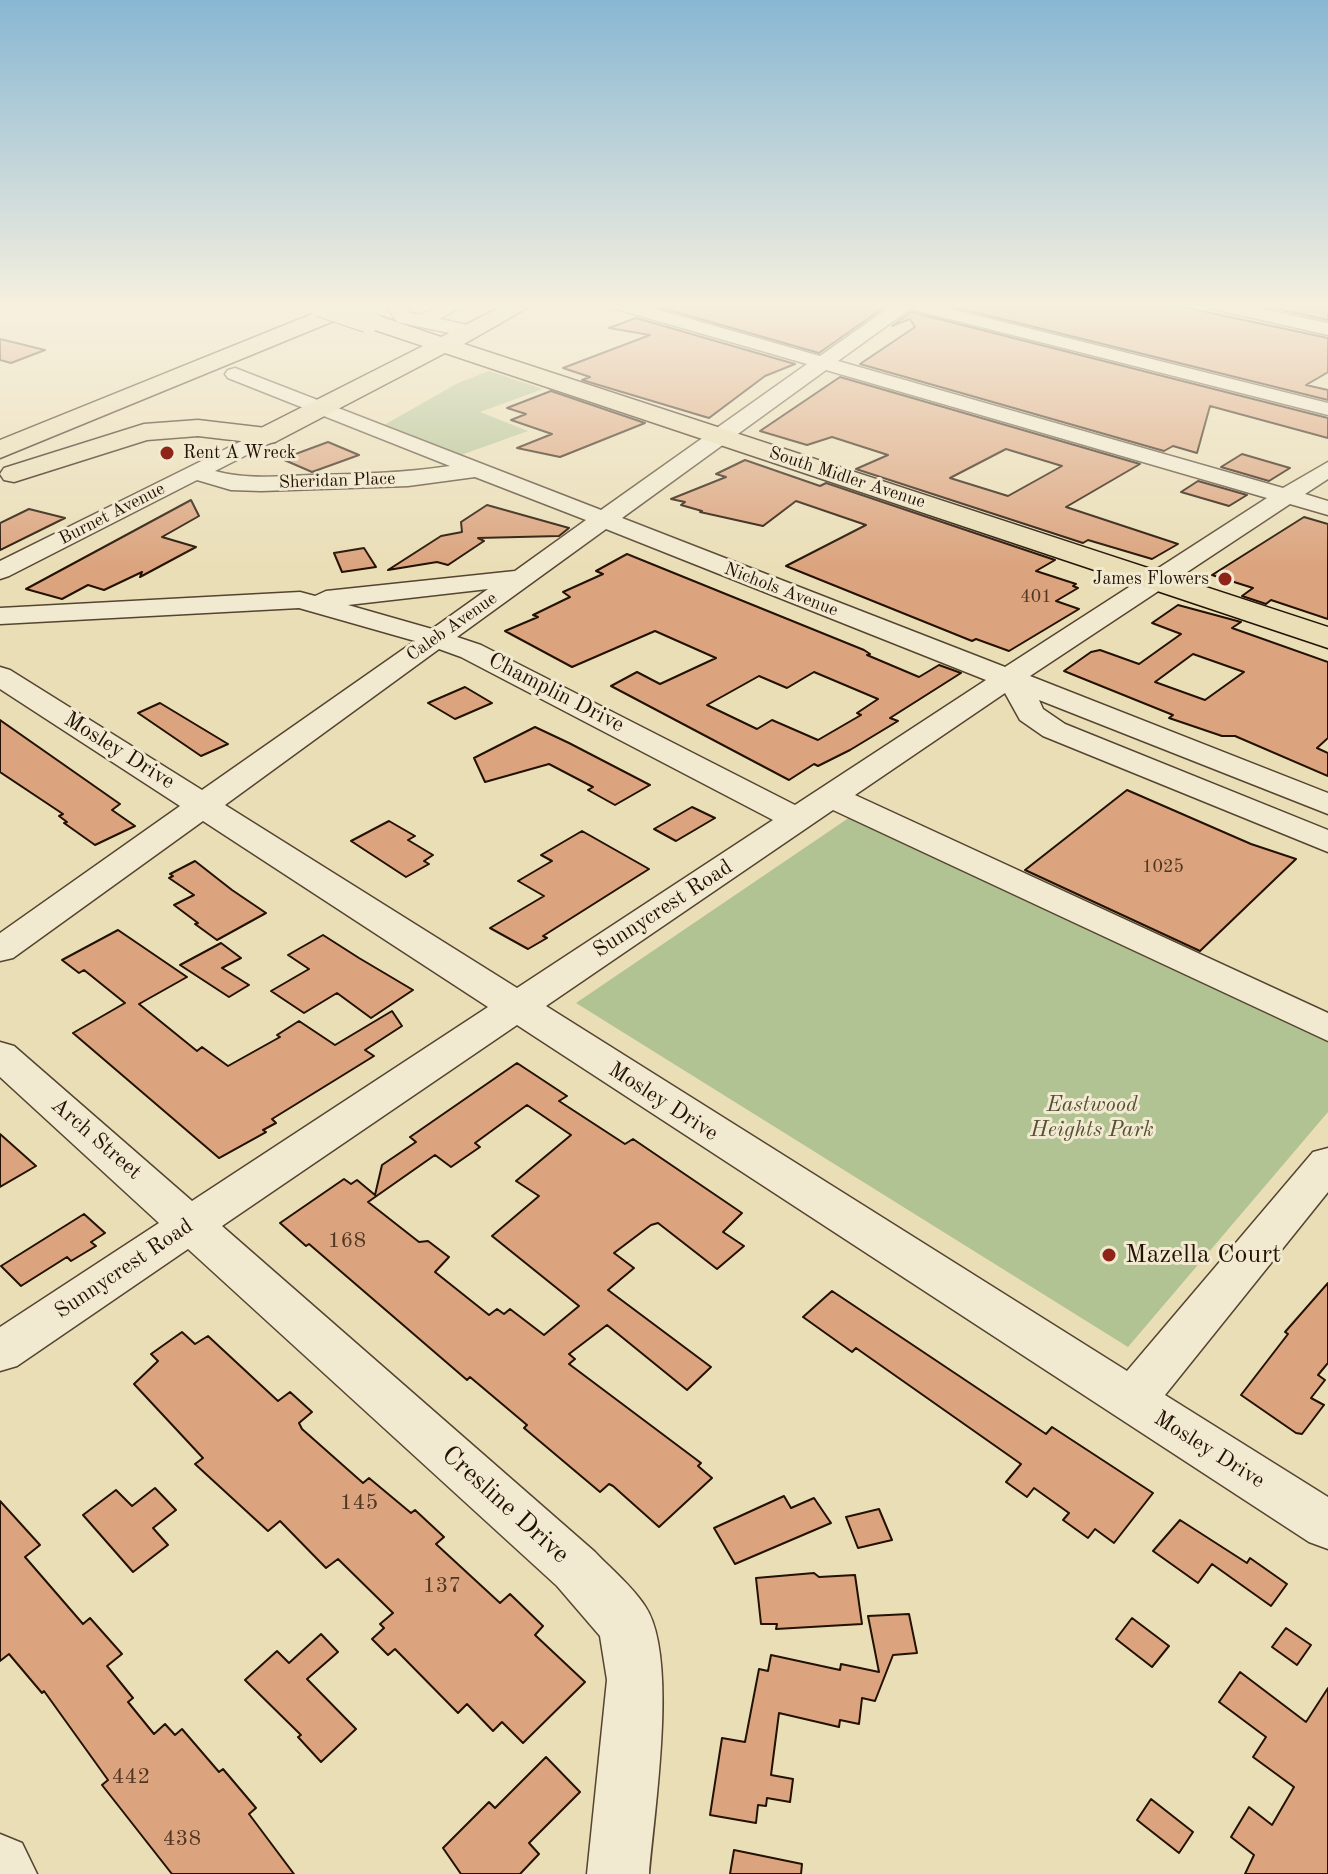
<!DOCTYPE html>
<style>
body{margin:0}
canvas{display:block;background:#eadeb7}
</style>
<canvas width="1328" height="1874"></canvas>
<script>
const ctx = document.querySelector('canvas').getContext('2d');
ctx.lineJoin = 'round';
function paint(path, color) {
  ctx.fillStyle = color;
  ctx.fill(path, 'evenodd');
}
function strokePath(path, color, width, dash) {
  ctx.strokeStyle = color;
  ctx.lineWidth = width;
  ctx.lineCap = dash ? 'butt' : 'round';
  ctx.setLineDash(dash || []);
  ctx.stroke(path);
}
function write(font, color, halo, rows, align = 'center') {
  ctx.font = font + ' "Old Standard TT",serif';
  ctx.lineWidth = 6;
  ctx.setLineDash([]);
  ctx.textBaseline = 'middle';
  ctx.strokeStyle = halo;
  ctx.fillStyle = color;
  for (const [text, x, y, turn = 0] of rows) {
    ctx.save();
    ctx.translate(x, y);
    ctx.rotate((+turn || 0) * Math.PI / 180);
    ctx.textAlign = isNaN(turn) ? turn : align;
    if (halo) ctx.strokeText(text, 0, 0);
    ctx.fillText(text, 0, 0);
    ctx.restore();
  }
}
paint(new Path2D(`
 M489 371 543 389 480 412 528 431 461 455 384 425 458 383Z
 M856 813 1328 1035V1112L1128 1347 576 1003Z`), '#b1c293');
const building = new Path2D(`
 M663 304H889L819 353 662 308Z
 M942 304H1169L1328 338V372L1306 385 1328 390V400Z
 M1269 304H1328V320L1264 306Z
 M911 312 1328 418V438L1210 406 1197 453 1173 446 1164 451 860 364 915 327 910 319 892 326Z
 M636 318 795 364 765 376 709 418 582 380 590 377 563 368 650 335 609 328Z
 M0 339 45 350 11 363 0 360Z
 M840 377 1140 464 1066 507 1178 544 1152 559 1088 540 1083 543 856 469 888 455 832 437 807 445 760 431ZM1006 449 1062 466 1008 496 950 478Z
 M551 391 645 423 560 457 517 448 552 434 511 420 526 414 507 408Z
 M328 442 359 455 312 472 282 459Z
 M1242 454 1290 468 1269 481 1221 467Z
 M745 460 820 486 826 483 1055 560 1036 571 1076 584 1073 586 1078 588 1056 601 1079 609 1009 651 976 639 972 641 786 566 866 525 796 501 763 526 700 512 702 511 681 505 685 502 671 499 726 477 716 474Z
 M1198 481 1247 495 1229 506 1181 492Z
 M191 500 199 516 162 537 196 547 140 577 142 572 104 590 88 585 62 599 26 589Z
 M487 505 569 528 559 536 478 538 484 541 448 565 437 562 388 570 441 536 462 532 461 522Z
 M29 509 65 518 0 550V523Z
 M1304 517 1328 524V619L1271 600 1266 604 1242 596 1253 588 1212 575Z
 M364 548 376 567 342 572 334 553Z
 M627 554 864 650 870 654 867 655 919 677 939 665 961 673 890 718 898 721 850 750 818 766 814 764 789 780 611 686 637 672 660 684 716 658 655 631 572 667 505 631 538 617 533 615 570 597 563 592 603 574 596 571ZM814 672 878 699 857 713 861 715 818 740 772 720 757 729 707 705 759 676 787 688Z
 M1178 605 1241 622 1232 628 1328 662V738L1317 748 1328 753V776L1235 736H1222L1169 718 1173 715 1064 671 1091 652 1100 650 1139 664 1181 634 1152 623ZM1193 654 1244 672 1205 700 1155 682Z
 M465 687 492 703 455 719 428 703Z
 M160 703 228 744 201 756 138 713Z
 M0 720 120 804 112 810 135 826 95 845 64 823 67 822 59 816 63 814 0 772Z
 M535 727 569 743 650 785 615 805 588 790 593 787 549 764 485 782 474 758Z
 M1127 790 1251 844 1296 859 1200 951 1025 870Z
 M692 807 715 818 676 841 654 829Z
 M389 821 415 836 408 840 433 855 424 861 429 864 406 877 351 841Z
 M582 831 649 869 543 936 547 938 528 949 490 928 544 896 518 881 552 861 541 855Z
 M195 861 232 890 266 913 217 940 195 924 198 923 174 905 194 895 169 878 173 876 170 874Z
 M118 930 187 977 139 1004 197 1051 202 1047 228 1066 280 1037 277 1035 299 1021 335 1045 392 1011 402 1026 365 1050 374 1056 272 1119 276 1123 263 1130 266 1132 219 1158 73 1033 125 1003 84 970 79 973 62 960Z
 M323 935 359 958 413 990 371 1018 337 993 304 1013 271 991 309 969 288 955Z
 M221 943 241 958 222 968 249 985 229 997 180 965Z
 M517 1063 567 1096 559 1101 625 1144 633 1139 742 1213 723 1232 744 1246 717 1269 658 1223 651 1225 614 1253 634 1268 608 1290 711 1367 687 1390 607 1325 569 1354 575 1359 569 1364 701 1463 698 1466 712 1478 659 1527 613 1486 609 1484 600 1492 524 1428 527 1425 470 1377 467 1380 309 1244 306 1246 280 1223 344 1179 351 1184 357 1180 375 1195 382 1165 416 1142 410 1137ZM527 1105 571 1135 516 1181 539 1196 492 1236 579 1306 544 1335 510 1309 504 1314 497 1309 489 1315 435 1272 449 1257 428 1241 419 1242 368 1202 435 1155 451 1167 480 1147 475 1143Z
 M0 1134 36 1166 0 1187Z
 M84 1214 105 1233 91 1242 96 1246 71 1261 67 1257 21 1286 1 1266Z
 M1328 1283V1363L1318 1375 1325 1380 1311 1398 1324 1405 1302 1434 1296 1433 1241 1395 1288 1334 1285 1332Z
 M832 1291 1046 1434 1052 1427 1153 1493 1114 1543 1095 1529 1088 1538 1063 1520 1069 1513 1034 1488 1027 1497 1006 1482 1021 1464 856 1348 852 1352 803 1317Z
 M182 1332 195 1344 208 1336 278 1401 290 1392 312 1412 299 1423 302 1429 363 1483 369 1478 411 1513 415 1510 444 1537 436 1544 500 1603 510 1594 543 1626 535 1635 585 1682 523 1743 502 1722 493 1731 467 1704 458 1713 395 1649 388 1655 372 1639 384 1628 380 1624 393 1613 338 1559 326 1568 280 1521 268 1531 195 1464 203 1458 134 1384 158 1361 151 1354Z
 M155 1488 176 1510 153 1528 168 1545 133 1572 83 1515 116 1490 132 1506Z
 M784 1496 791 1508 814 1498 831 1523 735 1564 714 1528Z
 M0 1501 40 1545 25 1557 83 1624 90 1618 122 1654 107 1666 133 1698 128 1702 154 1734 165 1724 175 1735 182 1729 219 1772 223 1769 256 1808 249 1814 294 1874H172L102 1785 108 1780 44 1691 42 1693 9 1654 0 1661Z
 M879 1509 892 1540 858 1548 846 1517Z
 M1180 1520 1247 1563 1250 1558 1287 1584 1271 1606 1212 1564 1198 1583 1153 1551Z
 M814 1573 819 1577 855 1575 862 1624 776 1629 777 1624H761L756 1578Z
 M909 1614 917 1653 893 1655 875 1701 862 1698 859 1724 840 1720 839 1727 779 1713 771 1775 793 1779 790 1802 767 1798 766 1806 758 1805 756 1823 710 1815 722 1738 745 1742 759 1669 768 1671 771 1655 840 1670 841 1664 879 1672 868 1616Z
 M1132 1618 1169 1646 1152 1667 1116 1639Z
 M1286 1628 1311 1645 1297 1665 1272 1647Z
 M321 1634 338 1652 307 1679 356 1729 321 1762 298 1737 301 1735 245 1680 277 1651 289 1663Z
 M1240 1672 1306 1722 1328 1688V1874H1245L1254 1855 1231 1837 1249 1807 1272 1825 1294 1787 1253 1757 1266 1737 1219 1702Z
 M546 1757 580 1792 529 1843 539 1854 520 1874H461L443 1848 489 1802 495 1808Z
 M1151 1799 1193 1832 1179 1853 1137 1820Z
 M734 1850 802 1864 801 1874H730Z`);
paint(building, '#dba47f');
strokePath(building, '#231103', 2);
const minor = new Path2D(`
 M391 304H409L410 313 420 315 443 304H465L440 319 476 327 478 331 469 337 397 322 388 308Z
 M610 304H638L820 356 894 304H931L1328 403V415L910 309 838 361 1283 488 1328 462V479L1305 494 1328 501V515L1290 504 1030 676 1328 793V814L1039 700 1043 709 1065 724 1328 830V852L1043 736 1020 720 1005 693 855 795 1328 1013V1041L833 810 546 1006 1127 1371 1313 1152 1328 1148V1192L1165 1395 1328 1497V1549L1309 1542 517 1025 222 1226 595 1552C611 1569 632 1586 645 1606 679 1656 654 1812 649 1874H587L607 1680 600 1636 557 1586 188 1249 17 1366 0 1371V1327L159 1223 0 1077V1042L14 1046 192 1201 488 1007 203 821 13 958 0 961V933L180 806 0 689V667L10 670 202 790 415 641 299 608 0 624V608L300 592 315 596 326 591 515 571 586 520 475 477 408 486 261 491 231 490 197 480 9 576 0 579V561L266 429 277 436 274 441 215 471C247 480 280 476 313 475 359 474 404 473 450 466L228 378 225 374 228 370 235 368 601 510 807 364 613 308ZM826 370 1267 498 1005 667 622 518ZM606 529 986 680 795 805 481 645 457 637ZM488 589 432 629 348 605ZM439 649 461 657 773 820 517 988 225 805Z
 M1206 304H1238L1328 323V335L1209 308Z
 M0 1834 22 1843 37 1874H0Z`);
const major = new Path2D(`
 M507 304H534L464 344 1328 627V648L445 353 275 442H257L253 436 257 430 423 346 360 325 357 320 360 315H376L441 337Z`);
const highway = new Path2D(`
 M337 304H366L363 309 0 458V440Z
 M198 420 266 428 275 430 279 436 275 442 266 444 198 436 147 440 14 482 4 480 0 474 4 468 144 424Z`);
strokePath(minor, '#554430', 3);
strokePath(major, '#231103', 3);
strokePath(highway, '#231103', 3);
paint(minor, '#f1ead0');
paint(major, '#eadeb7');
paint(highway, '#eadeb7');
const majorBridge = new Path2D(`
 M320 304 368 320`);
strokePath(majorBridge, '#231103', 27, []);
strokePath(majorBridge, '#eadeb7', 25);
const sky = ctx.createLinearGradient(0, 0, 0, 566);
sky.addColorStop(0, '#88b7d3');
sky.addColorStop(0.54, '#f6f0df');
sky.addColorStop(1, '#f6f0df00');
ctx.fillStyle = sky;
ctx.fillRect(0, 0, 1328, 566);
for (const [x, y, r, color] of [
 [167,453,8,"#8f2418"],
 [1225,579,8,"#8f2418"],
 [1109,1255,8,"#8f2418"]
]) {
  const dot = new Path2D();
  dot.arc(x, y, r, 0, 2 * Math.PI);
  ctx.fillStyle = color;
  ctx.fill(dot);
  strokePath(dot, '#f1ead0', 3);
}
write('18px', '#231103', '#f1ead0', [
 ["Rent A Wreck",183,453],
 ["James Flowers",1209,579,"right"]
], 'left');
write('18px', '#231103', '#f1ead0', [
 ["South Midler Avenue",847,478,18],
 ["Sheridan Place",337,481,-2],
 ["Burnet Avenue",112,514,-27],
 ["Nichols Avenue",781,590,21],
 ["Caleb Avenue",452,627,-35]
]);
write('18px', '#513622', null, [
 ["401",1036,597],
 ["1025",1163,867]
]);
write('22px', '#231103', '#f1ead0', [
 ["Champlin Drive",556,693,27],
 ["Mosley Drive",119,751,32],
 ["Sunnycrest Road",663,909,-33],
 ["Mosley Drive",663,1102,33],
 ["Arch Street",96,1139,41],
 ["Sunnycrest Road",124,1269,-34],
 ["Mosley Drive",1209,1450,32]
]);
write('italic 22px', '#554f35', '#f1ead0', [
 ["Eastwood",1092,1105],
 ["Heights Park",1092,1130]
]);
write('22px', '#513622', null, [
 ["168",347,1241],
 ["145",359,1503],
 ["137",442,1586],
 ["442",131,1777],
 ["438",182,1839]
]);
write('26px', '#231103', '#f1ead0', [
 ["Mazella Court",1125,1255]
], 'left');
write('26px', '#231103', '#f1ead0', [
 ["Cresline Drive",505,1505,42]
]);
</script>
